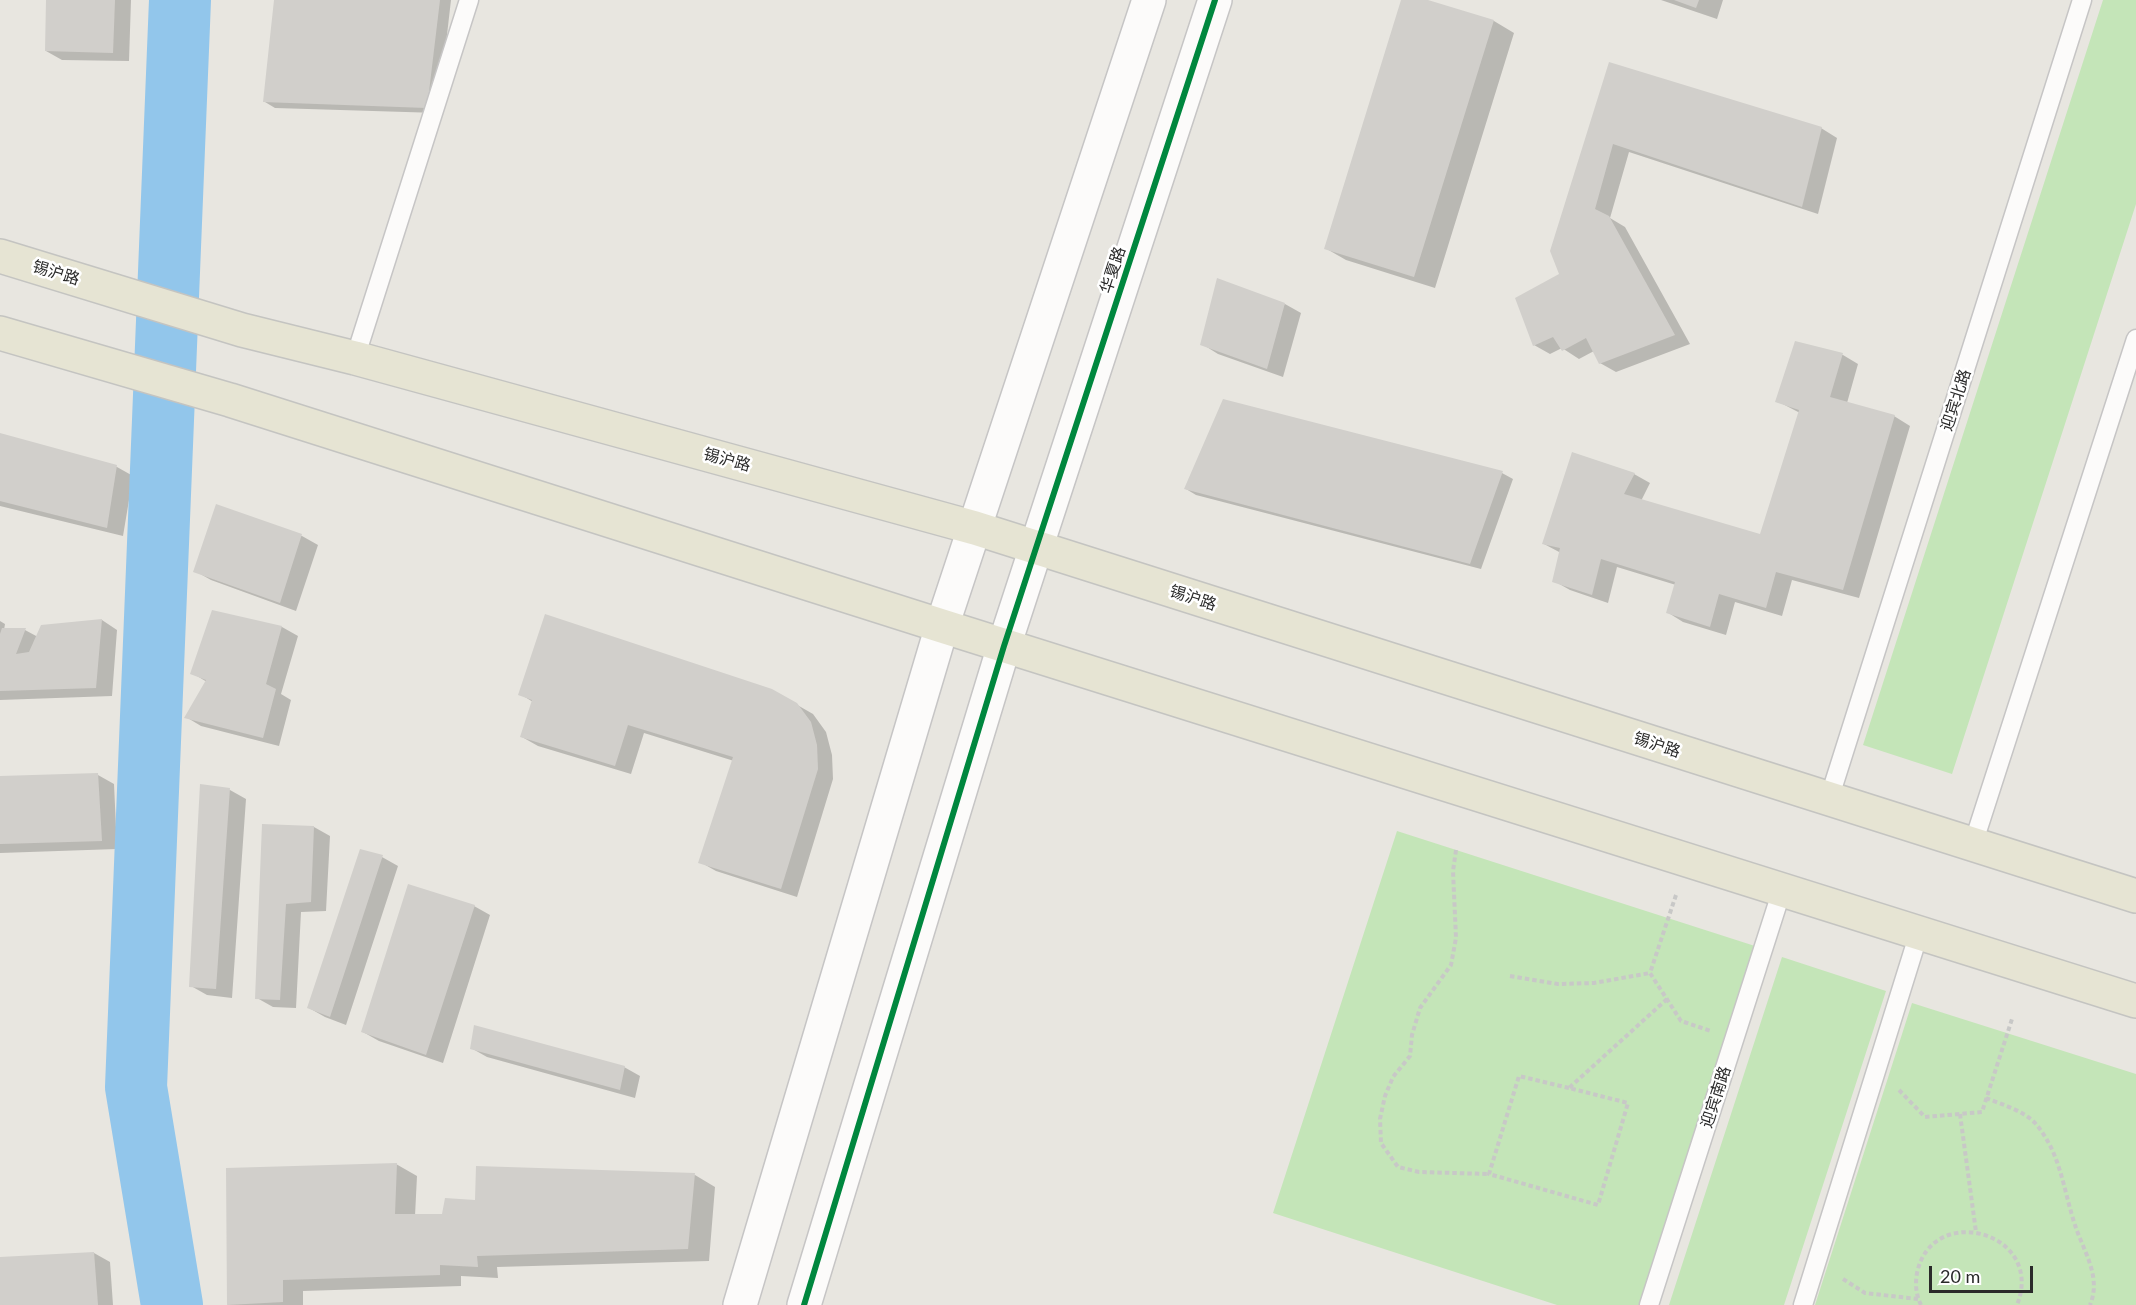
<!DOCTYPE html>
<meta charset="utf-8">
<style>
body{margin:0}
#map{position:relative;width:2136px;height:1305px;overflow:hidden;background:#e8e6e0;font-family:Lato,sans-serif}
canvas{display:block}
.scale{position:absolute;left:1929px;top:1266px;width:104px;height:27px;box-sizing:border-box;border:3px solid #2a2a2a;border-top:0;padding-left:8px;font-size:18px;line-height:21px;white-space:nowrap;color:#2a2a2a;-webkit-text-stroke:4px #fff;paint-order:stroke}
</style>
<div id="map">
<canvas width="2136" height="1305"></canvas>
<div class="scale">20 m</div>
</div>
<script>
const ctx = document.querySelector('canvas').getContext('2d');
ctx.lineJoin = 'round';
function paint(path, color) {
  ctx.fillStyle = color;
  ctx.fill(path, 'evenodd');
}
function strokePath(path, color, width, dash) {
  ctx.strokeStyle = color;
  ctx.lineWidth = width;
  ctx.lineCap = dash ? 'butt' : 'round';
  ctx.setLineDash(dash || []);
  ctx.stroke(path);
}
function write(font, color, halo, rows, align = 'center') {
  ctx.font = font + ' Lato,"Noto Sans SC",sans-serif';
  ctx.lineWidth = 5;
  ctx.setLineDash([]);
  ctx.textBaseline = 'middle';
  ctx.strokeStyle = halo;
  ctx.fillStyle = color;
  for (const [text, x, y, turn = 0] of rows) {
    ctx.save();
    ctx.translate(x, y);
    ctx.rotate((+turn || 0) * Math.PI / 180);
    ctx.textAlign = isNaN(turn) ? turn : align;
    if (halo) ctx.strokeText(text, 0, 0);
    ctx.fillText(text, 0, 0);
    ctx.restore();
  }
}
paint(new Path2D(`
 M2103 0H2136V204L1952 774 1863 745Z
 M1397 831 1758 947 1641 1305H1557L1273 1213Z
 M1782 957 1886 991 1784 1305H1669Z
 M1912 1003 2136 1074V1305H1815Z`), '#c4e5b8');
paint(new Path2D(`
 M47 0H131L129 61 62 60 46 51Z
 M276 0H451L438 113 275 108 265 102Z
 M1403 0H1423L1494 21 1514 33 1435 288 1346 260 1325 248Z
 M1661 0H1723L1717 19Z
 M1610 64 1821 128 1837 138 1818 214 1629 152 1610 218 1625 227 1690 344 1616 372 1600 363 1594 351 1579 359 1562 348 1550 354 1534 345 1561 274Z
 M1285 304 1301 313 1283 377 1218 354 1202 344Z
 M1796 342 1843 355 1858 364 1847 403 1894 416 1910 426 1859 598 1792 580 1782 616 1735 602 1726 635 1683 622 1667 612 1676 585 1617 567 1608 603 1570 590 1554 581 1561 553 1544 544 1634 474 1650 483 1641 501 1761 536 1800 413 1777 401Z
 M0 434 117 467 133 476 123 536 0 506Z
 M1502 473 1513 479 1481 569 1196 495 1186 489Z
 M217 506 302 536 318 545 296 611 211 580 195 571Z
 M213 611 282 627 298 636 281 694 291 700 279 746 201 726 186 717 207 682 192 673Z
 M102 620 117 630 112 696 0 700V621L5 624 4 630H25L38 637Z
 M771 690 813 714 826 732 832 755 833 779 797 897 716 871 700 862 734 761 644 733 631 774 538 746 522 737 533 702 520 694Z
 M98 775 114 784 117 849 0 853V778Z
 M201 786 230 790 246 799 232 998 207 995 191 986Z
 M264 825 314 827 330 836 326 911 301 912 296 1008 273 1007 257 998Z
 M382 857 398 866 346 1025 325 1017 309 1008Z
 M474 906 490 915 443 1063 379 1041 363 1032Z
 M471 1048 624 1067 640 1076 635 1098 487 1057Z
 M396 1164 417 1176 415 1216H443L476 1201 695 1175 715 1187 709 1261 497 1267 498 1278 461 1276V1286L303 1291V1305H228V1169Z
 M94 1253 110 1262 113 1305H0V1259Z`), '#0003');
strokePath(new Path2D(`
 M172 1305 136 1087 180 0`), '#92c6eb', 62);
paint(new Path2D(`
 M46 0H115L113 53 45 51Z
 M274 0H440L427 108 263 102Z
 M1401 0H1428L1494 20 1414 277 1324 249Z
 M1674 0H1699L1696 8Z
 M1609 62 1822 127 1802 207 1613 144 1595 209 1609 216 1675 335 1599 364 1586 338 1562 351 1553 337 1533 346 1515 298 1559 274 1550 251Z
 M1217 278 1285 303 1267 369 1200 345Z
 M1795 341 1843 353 1830 397 1895 415 1843 590 1776 572 1766 608 1719 594 1710 627 1666 613 1675 582 1601 559 1592 595 1552 582 1560 548 1542 544 1572 452 1635 473 1624 494 1760 534 1799 410 1775 402Z
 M1223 399 1503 471 1470 564 1184 489Z
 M0 433 117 465 107 528 0 501Z
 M216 504 302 534 280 603 193 572Z
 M212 610 282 626 266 684 276 689 263 738 184 718 206 680 190 674Z
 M545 614 772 689 797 703 811 722 817 745 818 769 781 889 698 863 733 757 628 725 615 766 520 737 532 700 518 695Z
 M102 619 96 688 0 691V634L2 628H26L16 654 29 652 41 625Z
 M98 773 102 841 0 844V776Z
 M200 784 230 788 216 989 189 987Z
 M262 824 314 826 311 902 286 904 280 1000 255 999Z
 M360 849 383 855 330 1017 307 1008Z
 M408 884 475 905 426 1055 361 1032Z
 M474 1025 625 1066 620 1090 470 1049Z
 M397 1163 395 1214H442L445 1198 475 1200 476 1166 695 1173 688 1249 477 1256 478 1267 440 1265V1275L283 1280V1302L227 1305 226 1168Z
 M94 1252 98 1305H0V1257Z`), '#d1cfcb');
const lane = new Path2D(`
 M355 358 469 0
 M1829 799 2082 0
 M1973 844 2136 339
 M1649 1305 1782 890
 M1803 1305 1919 933`);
const secondary = new Path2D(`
 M740 1305 942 626 1149 0
 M804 1305 1004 646 1215 0`);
const primary = new Path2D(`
 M0 256 242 330 355 358 975 528 2136 896
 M0 333 230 400 942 626 2136 1001`);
strokePath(lane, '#c6c5c5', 21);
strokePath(secondary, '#c6c5c5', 36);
strokePath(primary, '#c4c4c1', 36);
strokePath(new Path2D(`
 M1456 850 1453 871 1456 938 1451 965 1420 1008 1412 1035 1410 1056 1393 1077 1385 1096 1380 1119 1381 1143 1398 1167 1419 1172 1489 1174
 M1676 895 1650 973 1681 1021 1711 1031
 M1510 976 1558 984 1594 983 1650 973
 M1569 1088 1519 1076 1489 1174 1598 1205 1628 1103 1569 1088 1667 999
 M1899 1090 1925 1117 1982 1112 2012 1019
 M1986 1098C2001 1104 2024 1111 2035 1123 2061 1153 2063 1189 2075 1225 2083 1250 2102 1277 2090 1305
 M1960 1114 1976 1232
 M1843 1279 1865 1293 1918 1299
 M1921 1305C1916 1295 1915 1284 1917 1273 1932 1201 2046 1232 2017 1305`), '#c8c8c7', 4, [4.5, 3]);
strokePath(lane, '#fcfbfa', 18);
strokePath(secondary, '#fcfbfa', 33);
strokePath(primary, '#e6e4d3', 33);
strokePath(new Path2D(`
 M804 1305 1004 646 1215 0`), '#00873e', 6);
write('16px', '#2a2a2a', '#fff', [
 ["华夏路",1113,270,-72],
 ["锡沪路",56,273,17],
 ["迎宾北路",1956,400,-72],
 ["锡沪路",727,460,15],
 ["锡沪路",1193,598,18],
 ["锡沪路",1657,745,18],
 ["迎宾南路",1716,1097,-72]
]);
</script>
